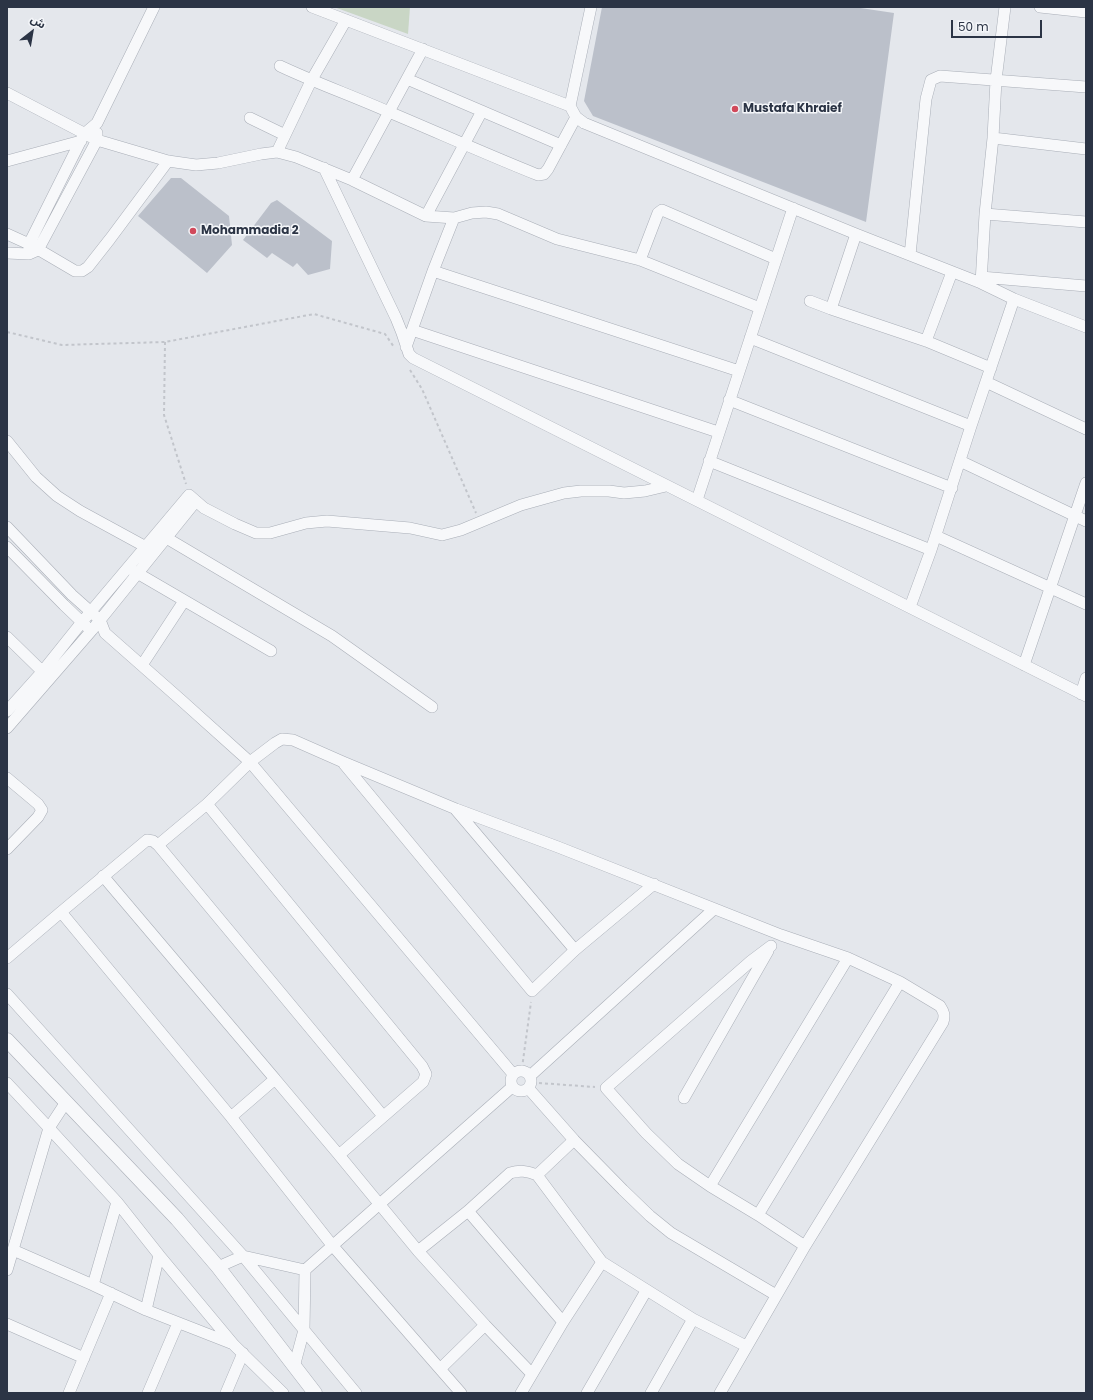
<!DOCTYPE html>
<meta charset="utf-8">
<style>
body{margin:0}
#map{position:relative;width:1093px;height:1400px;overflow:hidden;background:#e4e7ec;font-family:Poppins,"Noto Sans Arabic",sans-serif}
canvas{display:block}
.frame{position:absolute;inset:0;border:8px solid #2b3445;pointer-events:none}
.north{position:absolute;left:12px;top:12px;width:40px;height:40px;-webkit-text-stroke:3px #f4f6f9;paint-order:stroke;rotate:31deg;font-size:11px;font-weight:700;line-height:16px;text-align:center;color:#2b3445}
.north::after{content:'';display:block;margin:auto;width:14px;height:18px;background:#2b3445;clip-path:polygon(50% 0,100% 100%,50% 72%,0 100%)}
.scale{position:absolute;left:951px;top:20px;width:91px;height:18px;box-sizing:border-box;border:2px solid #2b3445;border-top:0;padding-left:5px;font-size:12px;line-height:14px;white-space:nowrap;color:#2b3445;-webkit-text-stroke:3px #f4f6f9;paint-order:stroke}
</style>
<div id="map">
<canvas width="1093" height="1400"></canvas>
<div class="frame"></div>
<div class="north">ش</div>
<div class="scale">50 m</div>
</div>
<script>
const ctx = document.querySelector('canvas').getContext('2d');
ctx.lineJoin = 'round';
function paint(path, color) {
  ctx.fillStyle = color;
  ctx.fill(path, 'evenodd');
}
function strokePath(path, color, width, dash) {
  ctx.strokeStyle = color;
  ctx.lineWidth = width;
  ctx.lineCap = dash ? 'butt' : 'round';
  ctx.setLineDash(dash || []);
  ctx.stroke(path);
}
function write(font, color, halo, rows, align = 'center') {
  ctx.font = font + ' Poppins,sans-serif';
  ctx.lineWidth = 3;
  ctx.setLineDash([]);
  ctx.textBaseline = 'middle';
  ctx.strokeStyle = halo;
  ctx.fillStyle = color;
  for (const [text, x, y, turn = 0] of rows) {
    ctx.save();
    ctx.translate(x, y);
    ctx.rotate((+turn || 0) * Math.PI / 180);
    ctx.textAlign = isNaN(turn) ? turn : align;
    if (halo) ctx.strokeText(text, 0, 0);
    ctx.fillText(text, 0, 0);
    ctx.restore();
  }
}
paint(new Path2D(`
 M334 7H410L408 34Z`), '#c9d6c5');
paint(new Path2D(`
 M602 7H854L894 13 866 222 593 116 584 101Z
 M171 178H181L229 216 232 245 207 273 138 216Z
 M277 200 332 241 330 269 308 275 297 263 293 267 272 253 267 258 243 240 271 203Z`), '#bbc0ca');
const minor = new Path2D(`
 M312 7 570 106 591 7
 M1040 7 1086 12
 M280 66C316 83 353 96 389 112 439 133 488 155 538 175L544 174 548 169 576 117
 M407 79 561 145
 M7 93 97 140 168 161 196 165 218 163 261 154 277 152 296 157 352 180 426 216 454 218 472 213 486 212 498 214 557 239 640 260 760 308
 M570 106 576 117 584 123 856 234 981 283 1014 299 1086 327
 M250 118 285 135
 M993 138 1086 149
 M277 152 311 81 346 20
 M7 161 81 141
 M324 168 396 318 402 333 409 354 413 358 1086 696
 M352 180 423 49
 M985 214 1086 222
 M426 216 482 111
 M7 234 29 244 75 271H82L88 267 110 239 168 161
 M856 234 831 309 926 341 991 368
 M7 253 29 254 38 250 97 140V133
 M29 254V244L84 134 97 123 154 7
 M910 255 926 99 931 80 940 76 1086 87
 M640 260 658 213 662 210 776 259
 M433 271 454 218
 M981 277 1086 286
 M981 283 985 214 993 138 996 80 1005 7
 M810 301 831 309
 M412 330 718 432
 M750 338 971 426
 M926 341 952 272
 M406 347 433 271 739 371
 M986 382 1086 429
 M729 400 952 488
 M7 441 36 477 57 496 80 511 146 547
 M709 461 931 550
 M960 461 1086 521
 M697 500 793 208
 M7 527 72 595 100 620 105 633 181 700 250 762 275 743 282 739 293 740 343 762 456 809 558 847 781 935 848 958 900 982 940 1006C944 1012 945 1015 943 1022L805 1246 720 1393
 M158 533 332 636 432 707
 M936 536 1086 604
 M7 547 64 605 86 626
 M132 570 271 651
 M910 607 931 550 971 426 1014 299
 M7 637 47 676
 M142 665 184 601
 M1024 665 1086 483
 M1081 694 1086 678
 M7 711 42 672 82 622 189 495 204 508 235 524 256 533H270L306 523 327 521 410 528 442 535 461 530 521 505 564 493 581 491H609L624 493 645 491 666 486
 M7 728 92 630 196 501
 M344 764 532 991 575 950 654 884
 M7 778 38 804 42 810 38 817 7 849
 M207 804 250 762 513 1074
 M456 810 575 950
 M158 845 383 1116
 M61 912 147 840 153 841 158 845 207 804 422 1066 426 1074 423 1082 339 1155 418 1251
 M771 946 751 961 606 1088 646 1133 678 1164 710 1186 758 1215 805 1246
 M7 958 61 912 231 1117 275 1079 103 876
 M7 994 243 1256 356 1393
 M511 1081a10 10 0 1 1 20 0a10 10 0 1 1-20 0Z
 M530 1076 714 909
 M275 1079 339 1155
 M7 1083 49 1128 66 1102
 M529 1089 574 1140 623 1190 650 1216 671 1233 776 1295
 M684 1098 768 951
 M231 1117 332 1245 440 1369
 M49 1128 117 1202 159 1255 234 1345 283 1393
 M537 1175 602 1262
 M710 1186 848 958
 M468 1211 563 1322
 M758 1215 900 982
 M13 1250 93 1285 146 1310 233 1344
 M218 1267 243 1256 305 1270
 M7 1270 49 1128
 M93 1285 117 1202
 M146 1310 159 1255
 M7 1324 84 1358
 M485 1325 532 1374
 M294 1367 304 1330 305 1270 512 1087
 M69 1393 111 1293
 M148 1393 178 1323
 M226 1393 243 1353
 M461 1393 440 1369 485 1325 418 1251 468 1211 510 1173C520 1170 527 1171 537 1175L574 1140
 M521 1393 563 1322 602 1262 693 1319
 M587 1393 646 1291
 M651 1393 693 1319 746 1346`);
const tertiary = new Path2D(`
 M7 1040 177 1219 218 1267 315 1393`);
strokePath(minor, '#a9aeb7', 12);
strokePath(tertiary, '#a9aeb7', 15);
strokePath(new Path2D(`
 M7 332 62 345 165 342 314 314 385 334 394 347
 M165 342 164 415 186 484
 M410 370 422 389 476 513
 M522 1068 531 1002
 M539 1083 595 1087`), '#c2c5cb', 2, [3, 3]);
strokePath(minor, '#f7f8fa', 11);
strokePath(tertiary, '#f7f8fa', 14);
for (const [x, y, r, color] of [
 [735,109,4,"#d1495b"],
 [193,231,4,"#d1495b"]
]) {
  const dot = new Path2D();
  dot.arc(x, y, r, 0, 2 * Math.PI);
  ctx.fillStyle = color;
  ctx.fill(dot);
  strokePath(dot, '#f4f6f9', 1.5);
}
write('bold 12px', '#2b3445', '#f4f6f9', [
 ["Mustafa Khraief",743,109],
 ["Mohammadia 2",201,231]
], 'left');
</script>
